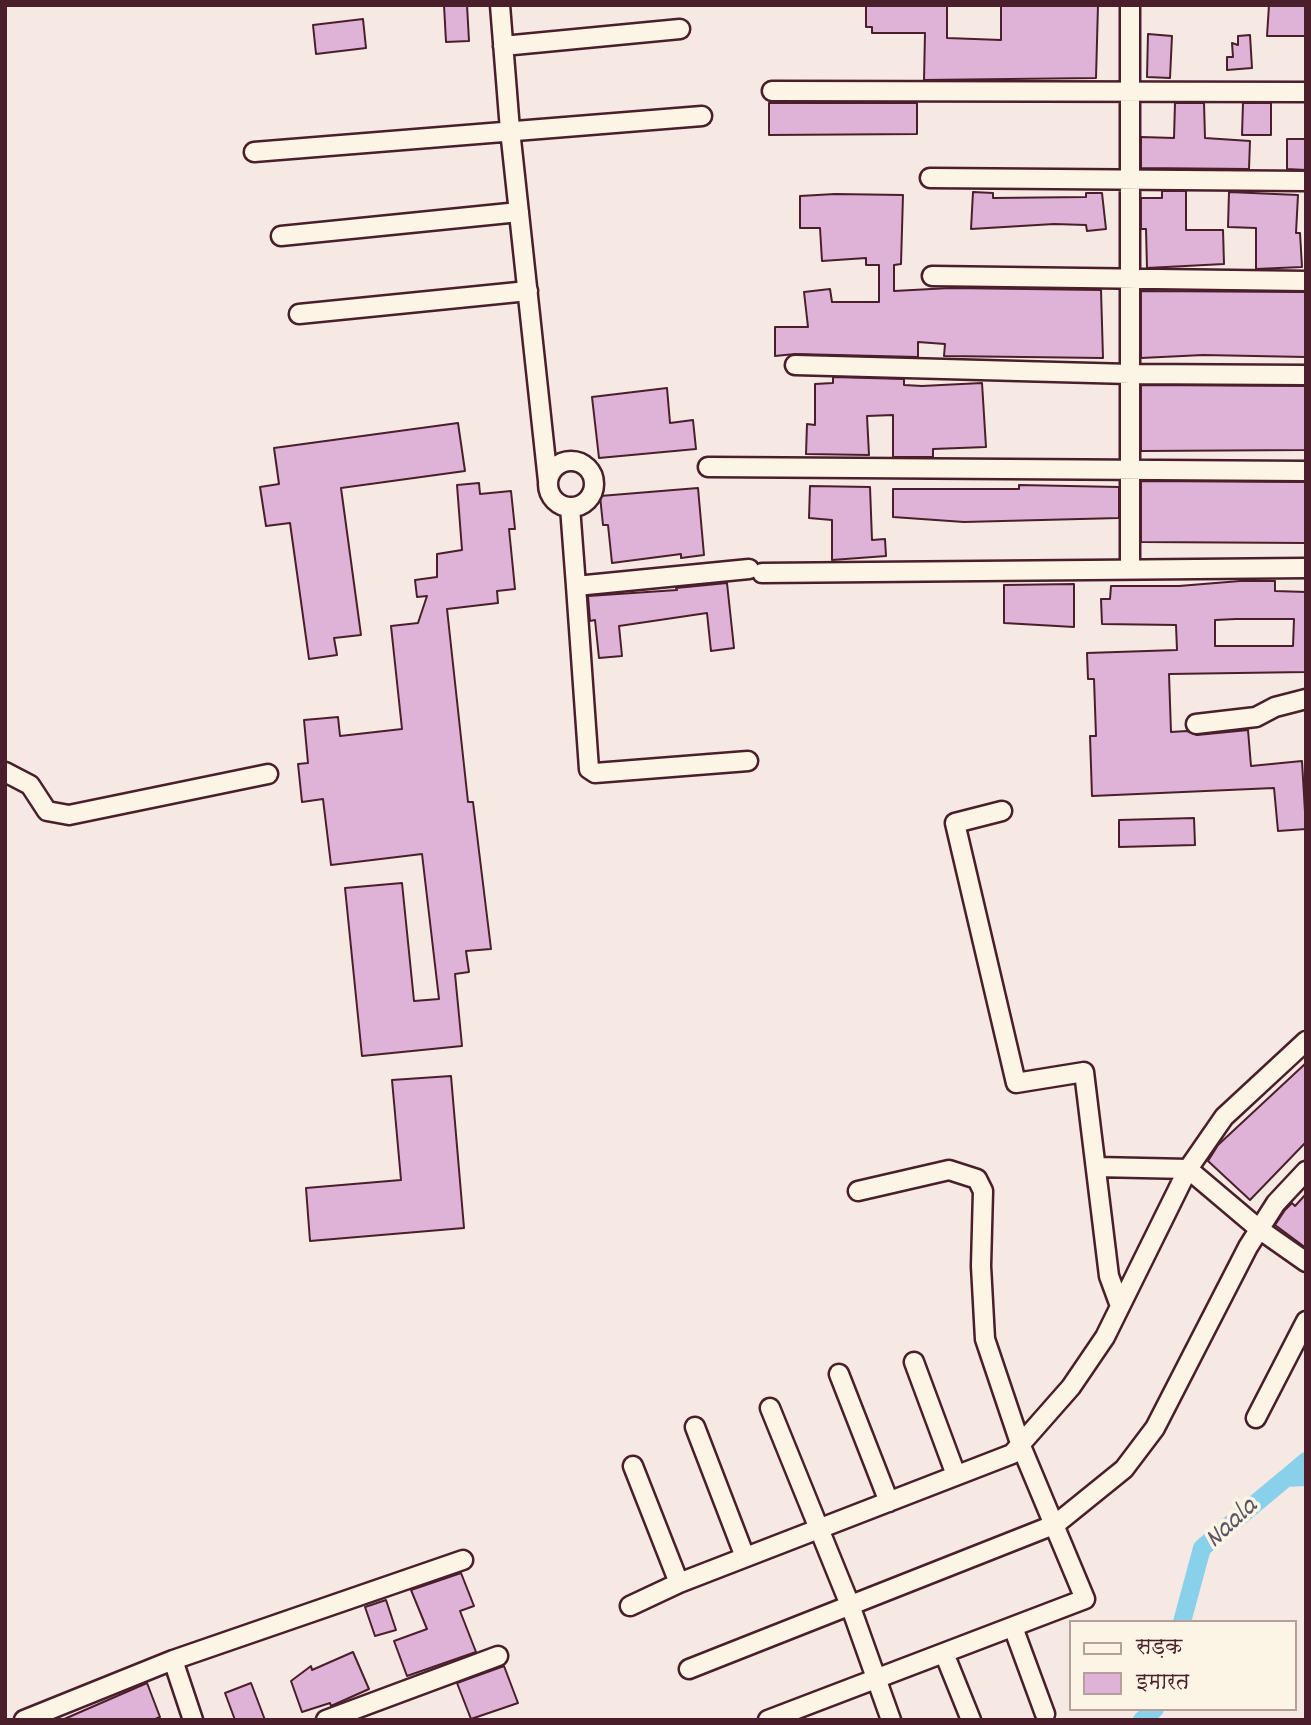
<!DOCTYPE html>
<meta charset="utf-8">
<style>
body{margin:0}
#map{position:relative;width:1311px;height:1725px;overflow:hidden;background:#f6e8e2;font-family:Dekko,"Playpen Sans Deva",sans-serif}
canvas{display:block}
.frame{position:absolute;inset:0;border:7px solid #4a1f2b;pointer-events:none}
.legend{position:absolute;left:1069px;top:1620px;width:228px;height:91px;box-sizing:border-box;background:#fcf5e5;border:2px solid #b59f9b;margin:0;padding:9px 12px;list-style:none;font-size:21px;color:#4a1f2b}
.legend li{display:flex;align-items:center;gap:14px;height:35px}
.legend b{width:35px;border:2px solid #b59f9b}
</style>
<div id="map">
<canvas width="1311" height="1725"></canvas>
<div class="frame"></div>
<ul class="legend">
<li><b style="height:9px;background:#fcf5e5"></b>सड़क</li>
<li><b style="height:19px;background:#deb3d7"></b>इमारत</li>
</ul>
</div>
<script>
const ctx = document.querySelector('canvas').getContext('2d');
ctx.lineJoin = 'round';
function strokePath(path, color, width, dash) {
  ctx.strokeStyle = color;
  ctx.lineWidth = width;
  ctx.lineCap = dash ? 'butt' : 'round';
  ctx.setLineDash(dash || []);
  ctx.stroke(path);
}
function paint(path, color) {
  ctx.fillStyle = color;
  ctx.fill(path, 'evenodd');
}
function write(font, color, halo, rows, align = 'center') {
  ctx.font = font + ' Dekko,sans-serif';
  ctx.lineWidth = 7;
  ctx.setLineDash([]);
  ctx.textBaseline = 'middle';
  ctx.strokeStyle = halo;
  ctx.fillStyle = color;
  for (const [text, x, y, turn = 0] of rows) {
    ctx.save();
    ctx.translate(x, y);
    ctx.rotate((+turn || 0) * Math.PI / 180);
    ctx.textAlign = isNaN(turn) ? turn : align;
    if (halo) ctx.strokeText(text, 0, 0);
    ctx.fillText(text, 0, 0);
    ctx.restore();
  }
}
strokePath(new Path2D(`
 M1286 1478 1306 1461
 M1182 1622 1202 1548 1286 1478 1306 1477
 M1142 1720 1155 1709`), '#89d1ea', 18);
const building = new Path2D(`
 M444 5H467L469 41 446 42Z
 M866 5H947V38L1001 40V5H1098L1096 78 924 80 925 33H872V27H866Z
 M1269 5H1306V36H1267Z
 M363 19 366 48 316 54 313 25Z
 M1148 34 1172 36 1170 78 1147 77Z
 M1250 35 1252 68 1227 70V57H1233L1232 43 1238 45V36Z
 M769 103H917V134L769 135Z
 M1175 103H1204L1205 138 1250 141 1249 169 1141 168V137L1174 138Z
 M1243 103H1271V135H1242Z
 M1287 139H1306V170L1287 169Z
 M1162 191H1186V230H1223L1224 264 1147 268 1146 229H1141V198H1162Z
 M973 192 993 193V198L1086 197V193H1102L1106 229 1087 231 1086 225 1054 224 971 229Z
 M1229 192 1298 195 1296 233H1300L1302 267 1256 269V228L1228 227Z
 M835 194 903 195 901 264 894 265V291L950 288 1101 290 1103 358 944 356 945 344 918 342V357L795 354 775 356V327H808L804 292 830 289 832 302H879V265H866V258L822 261 820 228H800V196Z
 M1141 291 1306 292V357L1203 355 1141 358Z
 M833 377 904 379V385L922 386 982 383 986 447 933 449V457H893V415L867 416 869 455 806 454 807 424 815 425V384L833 383Z
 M1141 385 1306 386V450L1141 451Z
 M667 388 670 423 693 420 696 449 599 458 592 397Z
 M458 423 465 471 341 488 361 635 334 638 337 655 309 659 290 523 266 526 260 487 279 484 274 448Z
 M1141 481 1306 482V543L1141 542Z
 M479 483 480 494 511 491 515 529H509L515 589 497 591 498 603 447 609 468 802H473L491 949 466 951 469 972 455 974 462 1046 362 1056 345 888 402 883 414 1001 439 999 422 854 331 865 323 799 302 802 298 764 308 763 304 720 338 717 340 736 402 729 391 626 418 623 427 596 417 597 415 580 437 577V554L462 550 457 485Z
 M1019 485 1119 487V518L964 522 893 517V489H1019Z
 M810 486 870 487 872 540 885 539 886 556 832 560V520L809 518Z
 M698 488 704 555 681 558V554L612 563 608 525H603L600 496Z
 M1240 581H1275V591L1306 592V672L1169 674 1171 732 1187 731 1197 735 1248 730 1251 766 1302 761 1306 829 1278 831 1274 788 1092 796 1090 736H1096L1094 679H1088L1087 653 1177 650 1176 625 1102 624 1101 599H1110L1111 586H1179ZM1236 619H1294L1293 646H1215V620Z
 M727 583 734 648 711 651 707 613 619 626 622 656 599 658 595 620 590 621 588 596 677 590 676 588Z
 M1074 584V627L1004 623V585Z
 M1194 818 1195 845 1119 847V820Z
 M1306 1063V1142L1250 1200 1208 1161 1218 1145Z
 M451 1076 464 1228 310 1241 306 1188 401 1180 392 1080Z
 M1306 1194V1248L1275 1225 1285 1210 1292 1203 1295 1206Z
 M461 1573 474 1606 460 1611 476 1652 407 1676 394 1641 427 1629 411 1590Z
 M386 1600 396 1630 375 1636 365 1607Z
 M353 1652 369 1689 331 1706 330 1703 302 1712 291 1681 311 1666 312 1670Z
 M504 1666 518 1703 471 1719 457 1683Z
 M147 1683 160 1717 153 1720H62Z
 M251 1683 265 1720H235L225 1693Z`);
paint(building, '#deb3d7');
strokePath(building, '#4a1f2b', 2);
const minor = new Path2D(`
 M500 5 510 130 548 481
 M1130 5V568
 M503 46 680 29
 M772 91 1306 92
 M254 152 702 116
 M930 178 1306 181
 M281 236 519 212
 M932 276 1306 281
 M299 314 528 291
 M795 365 1130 374 1306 375
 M548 484a23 23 0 1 1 46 0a23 23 0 1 1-46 0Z
 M708 467 1306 471
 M570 507 576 586 749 569
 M762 573 1306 568
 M576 586 589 769 595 773 748 761
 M1196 724 1256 717 1275 707 1306 699
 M5 772 30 785 47 811 69 815 268 774
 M1002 811 955 823 1016 1083 1084 1072 1109 1276 1120 1306
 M1097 1167 1188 1169 1259 1229 1306 1262
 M914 1362 956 1475
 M839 1374 889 1502
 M770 1408 850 1605 891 1720
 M1256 1418 1306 1321
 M695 1427 745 1557
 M633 1466 679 1583
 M630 1606 679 1583 1012 1454 1071 1387 1105 1337 1188 1169 1224 1117 1306 1041
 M1013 1627 1045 1714
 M944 1653 971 1720
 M173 1660 193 1720
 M689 1669 1056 1524 1124 1469 1155 1428 1248 1247 1276 1203 1306 1171
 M24 1720 173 1660 463 1560
 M326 1720 498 1656
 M768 1720 1085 1599 1021 1446 985 1339 981 1266 983 1191 977 1179 949 1170 858 1191`);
strokePath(minor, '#4a1f2b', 23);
strokePath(minor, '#fcf5e5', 18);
write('italic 28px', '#5d5464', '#fcf5e5', [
 ["Naala",1233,1525,-43]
]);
</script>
